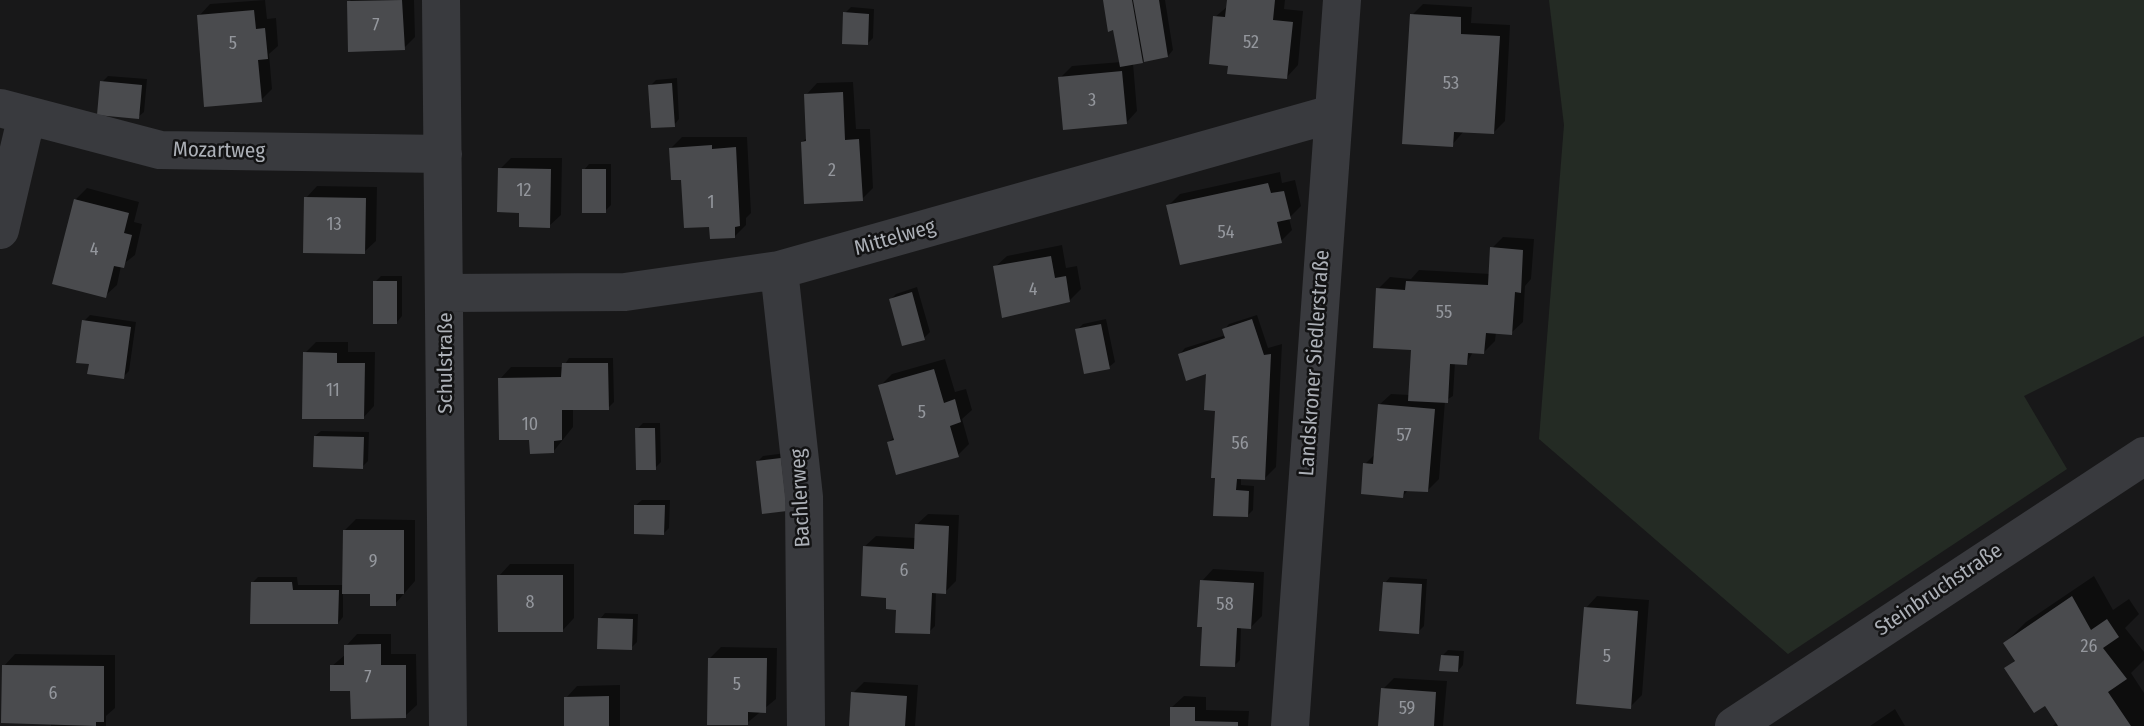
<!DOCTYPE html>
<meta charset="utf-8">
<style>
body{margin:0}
canvas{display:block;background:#181819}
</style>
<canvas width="2144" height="726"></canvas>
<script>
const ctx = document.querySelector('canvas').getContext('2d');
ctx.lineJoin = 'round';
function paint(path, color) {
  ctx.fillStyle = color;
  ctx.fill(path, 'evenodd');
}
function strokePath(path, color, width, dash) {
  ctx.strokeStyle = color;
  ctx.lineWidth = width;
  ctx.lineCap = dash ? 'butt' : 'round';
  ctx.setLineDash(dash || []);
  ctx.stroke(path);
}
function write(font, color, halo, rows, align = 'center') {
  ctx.font = font + ' "Fira Sans Condensed",sans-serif';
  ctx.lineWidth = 5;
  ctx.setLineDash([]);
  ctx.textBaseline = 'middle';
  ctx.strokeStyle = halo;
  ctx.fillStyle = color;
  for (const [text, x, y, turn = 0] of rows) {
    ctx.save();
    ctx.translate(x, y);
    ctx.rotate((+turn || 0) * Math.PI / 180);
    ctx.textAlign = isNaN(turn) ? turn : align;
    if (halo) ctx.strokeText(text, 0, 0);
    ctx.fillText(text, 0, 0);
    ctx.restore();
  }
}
paint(new Path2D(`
 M1549 0H2144V336L2024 396 2067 469 1788 654 1539 439 1564 125Z`), '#242b24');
paint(new Path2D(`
 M265 0 267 19 276 18 278 46 269 54 272 89 261 100 199 16 210 4Z
 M351 0H414L415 37 404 48 349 2Z
 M1105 0H1165L1173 50 1168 56 1133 63 1137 111 1126 123 1060 78 1072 66 1121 62 1115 28Z
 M1229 0H1285L1284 9 1303 11 1298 65 1287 77 1230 64 1215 17 1228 6Z
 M1423 4 1472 7 1471 23 1510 25 1505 121 1493 133 1464 131 1452 145 1412 15Z
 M851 7 874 9 873 38 867 44 845 13Z
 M108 76 147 79 144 112 138 117 102 82Z
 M677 78 679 119 674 125 650 86 656 80Z
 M853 82 856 129H870L873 188 862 199 802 142 808 137 806 95 817 83Z
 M682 137H747L751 213 746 218V225L735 236 711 225 683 178 671 148Z
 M511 158H562L561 215 549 226 521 211 500 169Z
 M589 164H611V205L605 211 584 170Z
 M1280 172 1282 183 1295 180 1301 206 1289 218 1292 230 1281 241 1168 206 1180 194Z
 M317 186 377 187 376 241 364 252 306 198Z
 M87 188 139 202 134 222 142 224 135 255 121 266 117 285 105 296 76 199Z
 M1503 237 1534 239 1531 279 1525 286 1523 322 1511 333 1496 332 1495 341 1483 353 1473 352 1467 363 1455 362 1453 396 1445 401 1439 479 1427 491 1409 489 1403 496 1365 464 1375 454 1379 405 1391 394 1410 395 1413 348 1378 289 1390 277 1411 279 1419 270 1491 274 1492 248Z
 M1062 245 1066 268 1077 266 1081 289 1069 301 995 267 1007 256Z
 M381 276H402V316L397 322 375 282Z
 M917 287 930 332 924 338 904 344 891 299 896 294Z
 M90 315 136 322 129 371 123 377 84 321Z
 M1257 315 1268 348 1282 344 1276 467 1264 479 1241 478V485L1254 486 1253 510 1247 516 1215 514 1216 409 1208 375 1180 354 1185 348 1226 335 1224 330 1229 324Z
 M1106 319 1115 362 1109 367 1077 330 1083 324Z
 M316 342H348V352H375L374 406 363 418 305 353Z
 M569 358H613L614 402 608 408H573V427L553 452 531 438 500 379 511 367H563Z
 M945 359 955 392 966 389 972 410 962 419 969 444 958 455 889 442 895 436 880 386 892 374Z
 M643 423H660L661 462 655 468 637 429Z
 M321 431 369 432 368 461 362 467 315 436Z
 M786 453V509L757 462 763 456Z
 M642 500H670L669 528 664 533 636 505Z
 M928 514 959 515 956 581 945 592H936L935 626 929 632 898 611 864 547 876 536 916 538V525Z
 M356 519 415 520V581L395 604 371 593H343V617L338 623 252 583 258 577H297L298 585H344V531Z
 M510 564H574V618L563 630 499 576Z
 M1213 569 1264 572 1262 616 1250 628 1241 627 1240 660 1234 666 1202 581Z
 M2094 576 2113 610 2129 599 2139 614 2125 628 2144 652V660L2131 673 2144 693V726H2053L2057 722 2045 704 2006 669 2016 659 2005 643 2026 622Z
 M1390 577 1427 579 1424 626 1418 632 1385 583Z
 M1597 596 1649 600 1642 695 1630 707 1586 608Z
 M605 613 638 614 637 642 631 648 600 619Z
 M357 634H391V654H416L417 705 405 716 352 689 332 666 346 654V646Z
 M721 647 777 648 776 699 747 723 710 658Z
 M1448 650 1464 651 1463 665 1458 671 1442 656Z
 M15 654 115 655V708L106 716V726H51V722L4 666Z
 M1394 678 1447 681 1443 726H1380L1383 689Z
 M864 682 918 685 915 726H851L853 693Z
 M620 685V726H566V698L577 686Z
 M1184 696 1206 697V710L1249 711 1248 726H1172V707Z
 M1895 709 1905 726H1870Z`), '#0007');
paint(new Path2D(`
 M402 0 405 50 348 52 347 1Z
 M1103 0H1132L1143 63 1120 67 1113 30 1108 32Z
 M1133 0H1159L1168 57 1144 62Z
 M1227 0H1275L1273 20 1293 22 1287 79 1227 74 1228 66 1209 64 1213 16 1225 17Z
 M254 10 256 29 265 28 268 59 258 60 262 102 204 107 197 15Z
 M843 12 869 14 868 45 842 44Z
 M1410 14 1461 17V34L1500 36 1494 134 1454 132 1453 147 1402 144Z
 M1122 71 1127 124 1063 130 1058 77Z
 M100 81 142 85 139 119 97 115Z
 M672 83 675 127 651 128 648 85Z
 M843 92 845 140 859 139 863 201 804 204 801 142 806 141 804 94Z
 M712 145V149L736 147 740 226 735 227V238L710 239 709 227 684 228 681 180H671L669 148Z
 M498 168 551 169 550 228 519 227V213L497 212Z
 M582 169H606V213H582Z
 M1268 183 1271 193 1284 191 1291 219 1277 222 1282 243 1180 265 1166 205Z
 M304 197 366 198 365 254 303 253Z
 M74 199 129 213 124 233 132 235 124 268 114 266 106 298 52 284Z
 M1490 247 1523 250 1521 293 1515 292 1512 335 1486 333 1484 354 1468 353 1467 365 1450 364 1448 403 1408 401 1411 350 1373 348 1376 288 1405 290 1406 281 1488 285Z
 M1051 256 1055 278 1066 276 1070 302 1002 318 993 266Z
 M373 281H397V324H373Z
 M912 292 925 340 902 346 889 299Z
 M1252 319 1264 355 1271 354 1265 480 1237 479 1236 490 1249 491 1248 517 1213 516 1215 478H1211L1215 411 1204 410 1206 374 1186 381 1178 354 1225 338 1222 329Z
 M82 320 131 327 124 379 87 374 89 364 76 363Z
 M1101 324 1110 369 1084 374 1075 329Z
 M303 352 337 353V363H365L364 419H302Z
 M562 363H608L609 410H562V440L554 441V453L530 454 529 440H499L498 378 561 377Z
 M934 369 944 403 955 399 961 422 950 426 959 457 896 475 887 442 894 440 878 385Z
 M1378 404 1435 409 1428 492 1404 491 1403 498 1361 494 1363 463 1373 464Z
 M635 428H655L656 470H636Z
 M314 436 364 437 363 469 313 467Z
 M781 458 787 511 762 514 756 461Z
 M634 505H665L664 535 634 534Z
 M915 524 949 526 946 594 932 593 930 634 895 633 896 610 886 609V598L861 596 863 546 914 549Z
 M343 530H404V594H396V606H370V594H342Z
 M497 575H563V632H498Z
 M1200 580 1254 583 1251 629 1237 628 1235 667 1200 666 1202 627H1197Z
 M251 582H292L293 590H339L338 624H250Z
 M1383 582 1422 584 1419 634 1379 631Z
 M2072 596 2091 630 2107 619 2119 637 2103 648 2127 679 2108 692 2131 726H2058L2045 706 2034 713 2004 668 2015 661 2003 643Z
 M1584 607 1638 611 1631 709 1576 704Z
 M598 618 633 619 632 650 597 649Z
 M381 644V665H406V718L351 719 350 691H330V665H344V645Z
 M1441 655 1459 656 1458 672 1439 671Z
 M708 658H767L766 713 748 712V725H707Z
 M2 665 104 666V722H96V726L1 723Z
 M1381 688 1436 692 1434 726H1378Z
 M851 692 907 696 905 726H849Z
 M609 696V726H564V697Z
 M1170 707H1195V721L1238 722V726H1170Z`), '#4a4b4e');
strokePath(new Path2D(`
 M441 0 448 726
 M0 108 160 150 443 154
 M0 230 27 115
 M779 270 804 497 806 726
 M445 293 625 292 779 270 1332 114
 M1290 726 1342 0
 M1734 726 2144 456`), '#393a3e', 38);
write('18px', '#94979d', null, [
 ["7",376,26],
 ["52",1251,43],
 ["5",233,44],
 ["53",1451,84],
 ["3",1092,101],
 ["2",832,171],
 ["12",524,191],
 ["1",711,203],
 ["13",334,225],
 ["54",1226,233],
 ["4",94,250],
 ["4",1033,290],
 ["55",1444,313],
 ["11",333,391],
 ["5",922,413],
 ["10",530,425],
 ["57",1404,436],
 ["56",1240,444],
 ["9",373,562],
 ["6",904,571],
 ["8",530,603],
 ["58",1225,605],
 ["26",2089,647],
 ["5",1607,657],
 ["7",368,678],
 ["5",737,685],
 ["6",53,694],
 ["59",1407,709]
]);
write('21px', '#acb0b7', '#131314', [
 ["Mozartweg",219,151,1],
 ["Mittelweg",895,238,-16],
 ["Schulstraße",446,363,-90],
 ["Landskroner Siedlerstraße",1315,363,-86],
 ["Bachlerweg",801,498,-93],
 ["Steinbruchstraße",1939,590,-34]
]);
</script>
